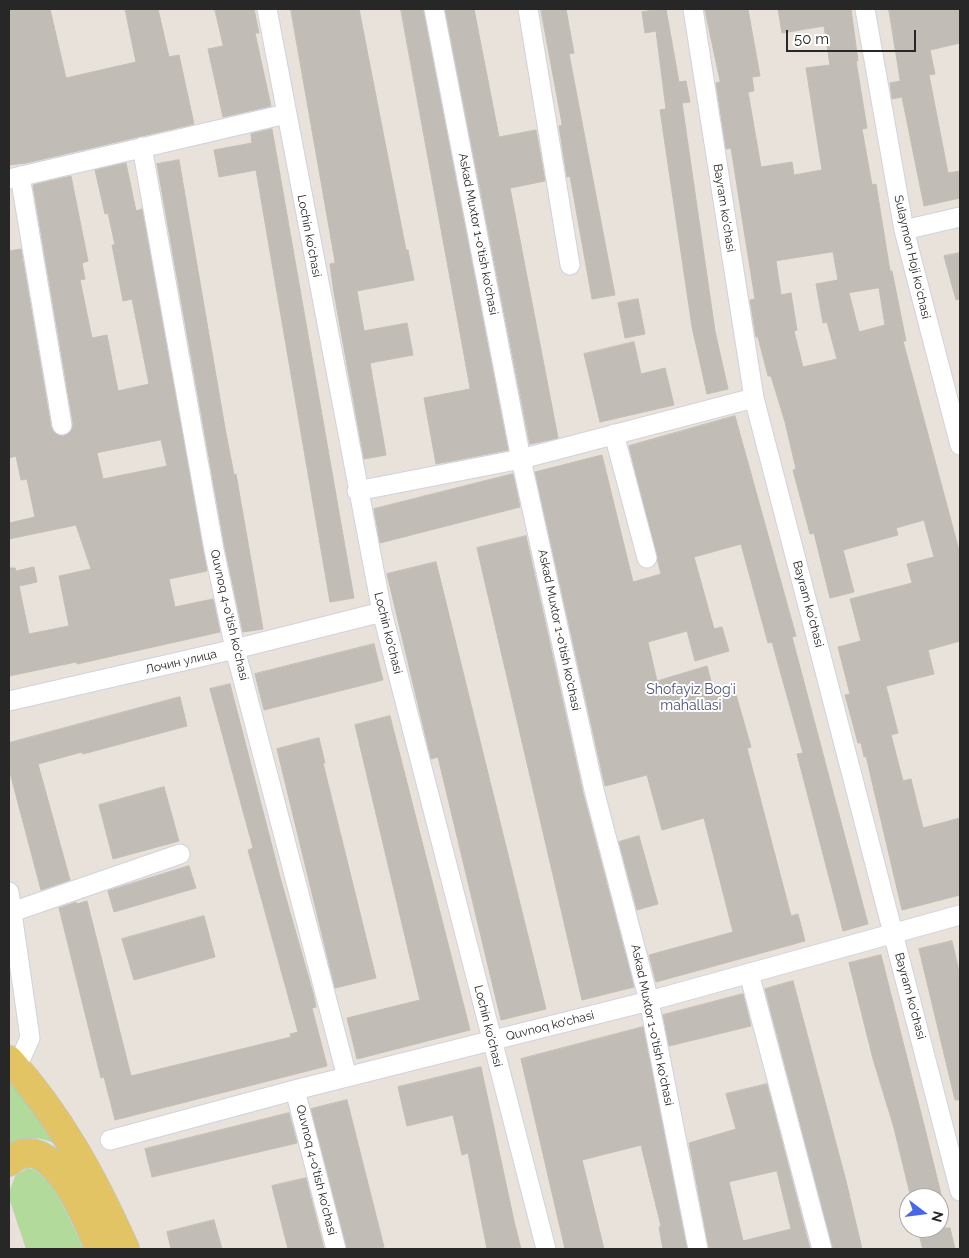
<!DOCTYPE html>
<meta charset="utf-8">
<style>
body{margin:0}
#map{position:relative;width:969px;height:1258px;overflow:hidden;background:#e8e2da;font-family:Raleway,sans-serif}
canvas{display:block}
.frame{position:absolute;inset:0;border:10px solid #272727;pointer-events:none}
.north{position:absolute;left:899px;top:1188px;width:50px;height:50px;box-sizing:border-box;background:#fff;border:1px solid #a9a9a9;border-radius:50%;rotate:105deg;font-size:14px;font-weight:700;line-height:20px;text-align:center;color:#272727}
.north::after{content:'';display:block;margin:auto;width:18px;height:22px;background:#4766e8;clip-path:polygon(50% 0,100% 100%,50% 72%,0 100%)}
.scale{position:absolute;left:786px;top:30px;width:130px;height:22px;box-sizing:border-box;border:2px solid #272727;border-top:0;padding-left:6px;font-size:15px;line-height:18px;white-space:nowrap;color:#272727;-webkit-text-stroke:4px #fff;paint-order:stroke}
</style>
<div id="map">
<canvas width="969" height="1258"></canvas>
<div class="frame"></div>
<div class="north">N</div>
<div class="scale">50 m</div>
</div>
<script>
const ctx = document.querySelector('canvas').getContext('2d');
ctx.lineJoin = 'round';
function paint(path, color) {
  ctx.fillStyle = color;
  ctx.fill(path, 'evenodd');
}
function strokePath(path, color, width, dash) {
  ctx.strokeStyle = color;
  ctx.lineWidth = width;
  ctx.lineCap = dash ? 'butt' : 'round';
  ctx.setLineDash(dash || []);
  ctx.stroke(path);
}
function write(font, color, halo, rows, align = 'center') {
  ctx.font = font + ' Raleway,sans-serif';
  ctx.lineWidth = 4;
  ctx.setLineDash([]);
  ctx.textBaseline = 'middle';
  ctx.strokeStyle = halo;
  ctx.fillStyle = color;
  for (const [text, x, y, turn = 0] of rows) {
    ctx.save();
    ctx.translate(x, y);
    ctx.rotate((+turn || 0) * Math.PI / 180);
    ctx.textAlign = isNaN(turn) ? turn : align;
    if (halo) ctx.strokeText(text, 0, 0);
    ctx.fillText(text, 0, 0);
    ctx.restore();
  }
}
paint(new Path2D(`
 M9 1076 62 1147C44 1137 27 1135 9 1144Z
 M27 1168C50 1168 75 1230 83 1249H26L10 1201V1190L15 1176Z`), '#b1da9b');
const building = new Path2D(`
 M9 9H50L66 78 136 62 125 9H158L169 57 179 55 194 124 26 163 9 165Z
 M215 9H254L259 33H255L271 106 223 117 208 49 223 46Z
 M291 9H359L406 250H408L414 280 357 291 364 331 407 323 413 355 370 363 386 455 364 459 334 293 330 264 335 263Z
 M401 9H423L508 450 436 464 424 398 470 389Z
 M445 9H474L499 137 536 130 545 181 510 188 558 438 545 441 530 444Z
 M541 9H566L574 53 569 54 615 295 592 299 570 176 567 177 559 126 562 125Z
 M662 9H666L679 82 686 81 690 102 682 103 715 331 728 389 707 394 692 327 660 110 666 109 656 31 645 33 642 12Z
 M705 9H748L760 76 752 77 754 91 748 92 761 167 792 162 794 175 822 170 806 68 830 65 824 26 782 33 778 9H851L858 61H856L867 128 862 129 872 185 876 184 890 271H892L906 341H903L960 554V641L928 650 934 674 886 686 898 733 891 735 903 781 911 779 923 828 960 818V895L902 910 866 756 864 757 861 743H858L845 695 850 694 838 647 861 641 850 599 912 583 907 564 934 557 924 520 896 528 898 535 843 550 854 592 830 598 814 533 810 534 793 470 796 469 785 422 771 376H768L758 337H756L750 300 755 299 742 218 731 148 726 149 716 83 720 82ZM833 252 838 280 816 284 823 323 827 322 837 359 803 367 794 331 797 330 791 293 781 295 776 261ZM879 288 885 325 859 332 849 293Z
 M889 9H960V43L930 50 935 74 929 75 948 173 960 171V198L924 206 902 97 892 99 890 83 900 81Z
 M272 129 354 598 330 602 256 170 219 177 214 150 252 143 251 134Z
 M179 160 225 428 234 475 236 474 263 629 243 632 225 548 157 164Z
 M126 163 136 211 142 209 207 571 169 579 175 607 213 599 220 632 77 664 76 662 9 676V568H15L16 571 34 567 37 582 19 586 29 634 69 626 59 576 91 569 76 525 9 539V523L35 517 27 479 21 480 16 456 9 458V251L21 249 51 427 58 435 64 436 72 429 73 423 33 185 71 176 88 261 82 263 85 279 80 280 92 338 107 335 118 391 149 384 132 299 123 301 112 245H115L108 213 105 214 95 170ZM161 440 167 466 103 479 97 453Z
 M960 253V299L956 300 944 256Z
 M638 299 645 334 625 338 618 303Z
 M634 342 641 374 665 368 674 405 600 422 584 354Z
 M735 416 796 636 792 637 868 924 843 931 797 754 803 753 772 642 768 643 741 544 694 557 714 629 722 627 729 651 695 661 687 631 648 642 657 681 707 666 715 696 735 691 751 747 747 748 791 916 798 914 805 941 656 982 649 955 733 932 704 818 662 830 647 775 605 786 535 472 602 455 633 582 661 574 629 446Z
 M513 474 520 507 380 543 374 509Z
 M526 536 583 793 634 987 582 1000 477 548Z
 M436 562 546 1009 501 1020 438 757 431 759 387 574Z
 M374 644 383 680 264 710 255 674Z
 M230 684 280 877 313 993 316 1007 312 1008 327 1066 115 1120 104 1077 101 1078 59 908 76 902 77 904 87 901 131 1076 291 1037 290 1034 298 1032 248 850 253 848 210 689Z
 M180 697 187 726 83 754 82 752 38 764 70 880 41 890 9 769V743Z
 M390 716 470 1030 357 1059 347 1018 420 1000 355 725Z
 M319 738 325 763H323L376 978 335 988 277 749Z
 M164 787 179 841 113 859 99 805Z
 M639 836 658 904 637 910 619 842Z
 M189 866 196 888 114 912 108 891Z
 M204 916 215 957 134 980 122 939Z
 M952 941 960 976V1100H955L919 949Z
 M881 955 924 1125 942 1198H911L894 1128 873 1059 849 963Z
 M793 981 846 1181 862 1249H833L765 989Z
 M743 994 751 1026 669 1046 663 1015Z
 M643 1027 687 1249H663L659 1227 661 1226 641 1145 582 1160 604 1249H565L521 1059Z
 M481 1067 514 1221 521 1249H487L468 1153 462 1155 453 1115 407 1126 398 1087Z
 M767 1084 810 1249H709L689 1143 736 1129 726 1094ZM777 1171 791 1229 743 1241 729 1182Z
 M347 1100 384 1247 373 1249H347L311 1109Z
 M289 1113 297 1143 152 1177 145 1149Z
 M306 1178 324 1249H288L272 1186Z
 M214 1220 222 1249H171L167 1232Z
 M918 1228H950L955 1249H923Z`);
paint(building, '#c1bcb5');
strokePath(building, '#c3beb4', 1);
const street = new Path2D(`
 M267 9 382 612 546 1249
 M434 9 521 459 594 790 649 1001 698 1249
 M528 9 570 265
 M693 9 754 398 960 1191
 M865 9 904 230 960 445
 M142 147 214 550 235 649 347 1077
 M20 176 62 425
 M9 179 286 114
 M904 230 960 217
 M614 434 647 558
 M357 491 521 459 754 398
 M9 701 235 649 382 612
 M9 892 30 1038 16 1069
 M9 913 180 854
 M749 973 822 1249
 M295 1090 336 1249
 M110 1140 295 1090 649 1001 960 915`);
const primary = new Path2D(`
 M9 1060C60 1116 94 1180 125 1249
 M9 1162C49 1122 89 1223 99 1249`);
strokePath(street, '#cfd2df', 21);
strokePath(primary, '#c3c3c3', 30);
strokePath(street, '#fff', 19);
strokePath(primary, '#e2c465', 28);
write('12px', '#272727', '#fff', [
 ["Bayram ko'chasi",724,208,81],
 ["Askad Muxtor 1-o'tish ko'chasi",478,234,79],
 ["Lochin ko'chasi",309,236,79],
 ["Sulaymon Hoji ko'chasi",912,257,77],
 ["Bayram ko'chasi",808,604,75],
 ["Quvnoq 4-o'tish ko'chasi",229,615,77],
 ["Askad Muxtor 1-o'tish ko'chasi",559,630,78],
 ["Lochin ko'chasi",388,633,76],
 ["Лочин улица",181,662,-13],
 ["Bayram ko'chasi",910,996,75],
 ["Askad Muxtor 1-o'tish ko'chasi",652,1025,78],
 ["Lochin ko'chasi",488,1026,76],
 ["Quvnoq ko'chasi",550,1026,-14],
 ["Quvnoq 4-o'tish ko'chasi",316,1170,76]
]);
write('14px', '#4c5373', '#fff', [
 ["Shofayiz Bogʻi",691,690],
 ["mahallasi",691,706]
]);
</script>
